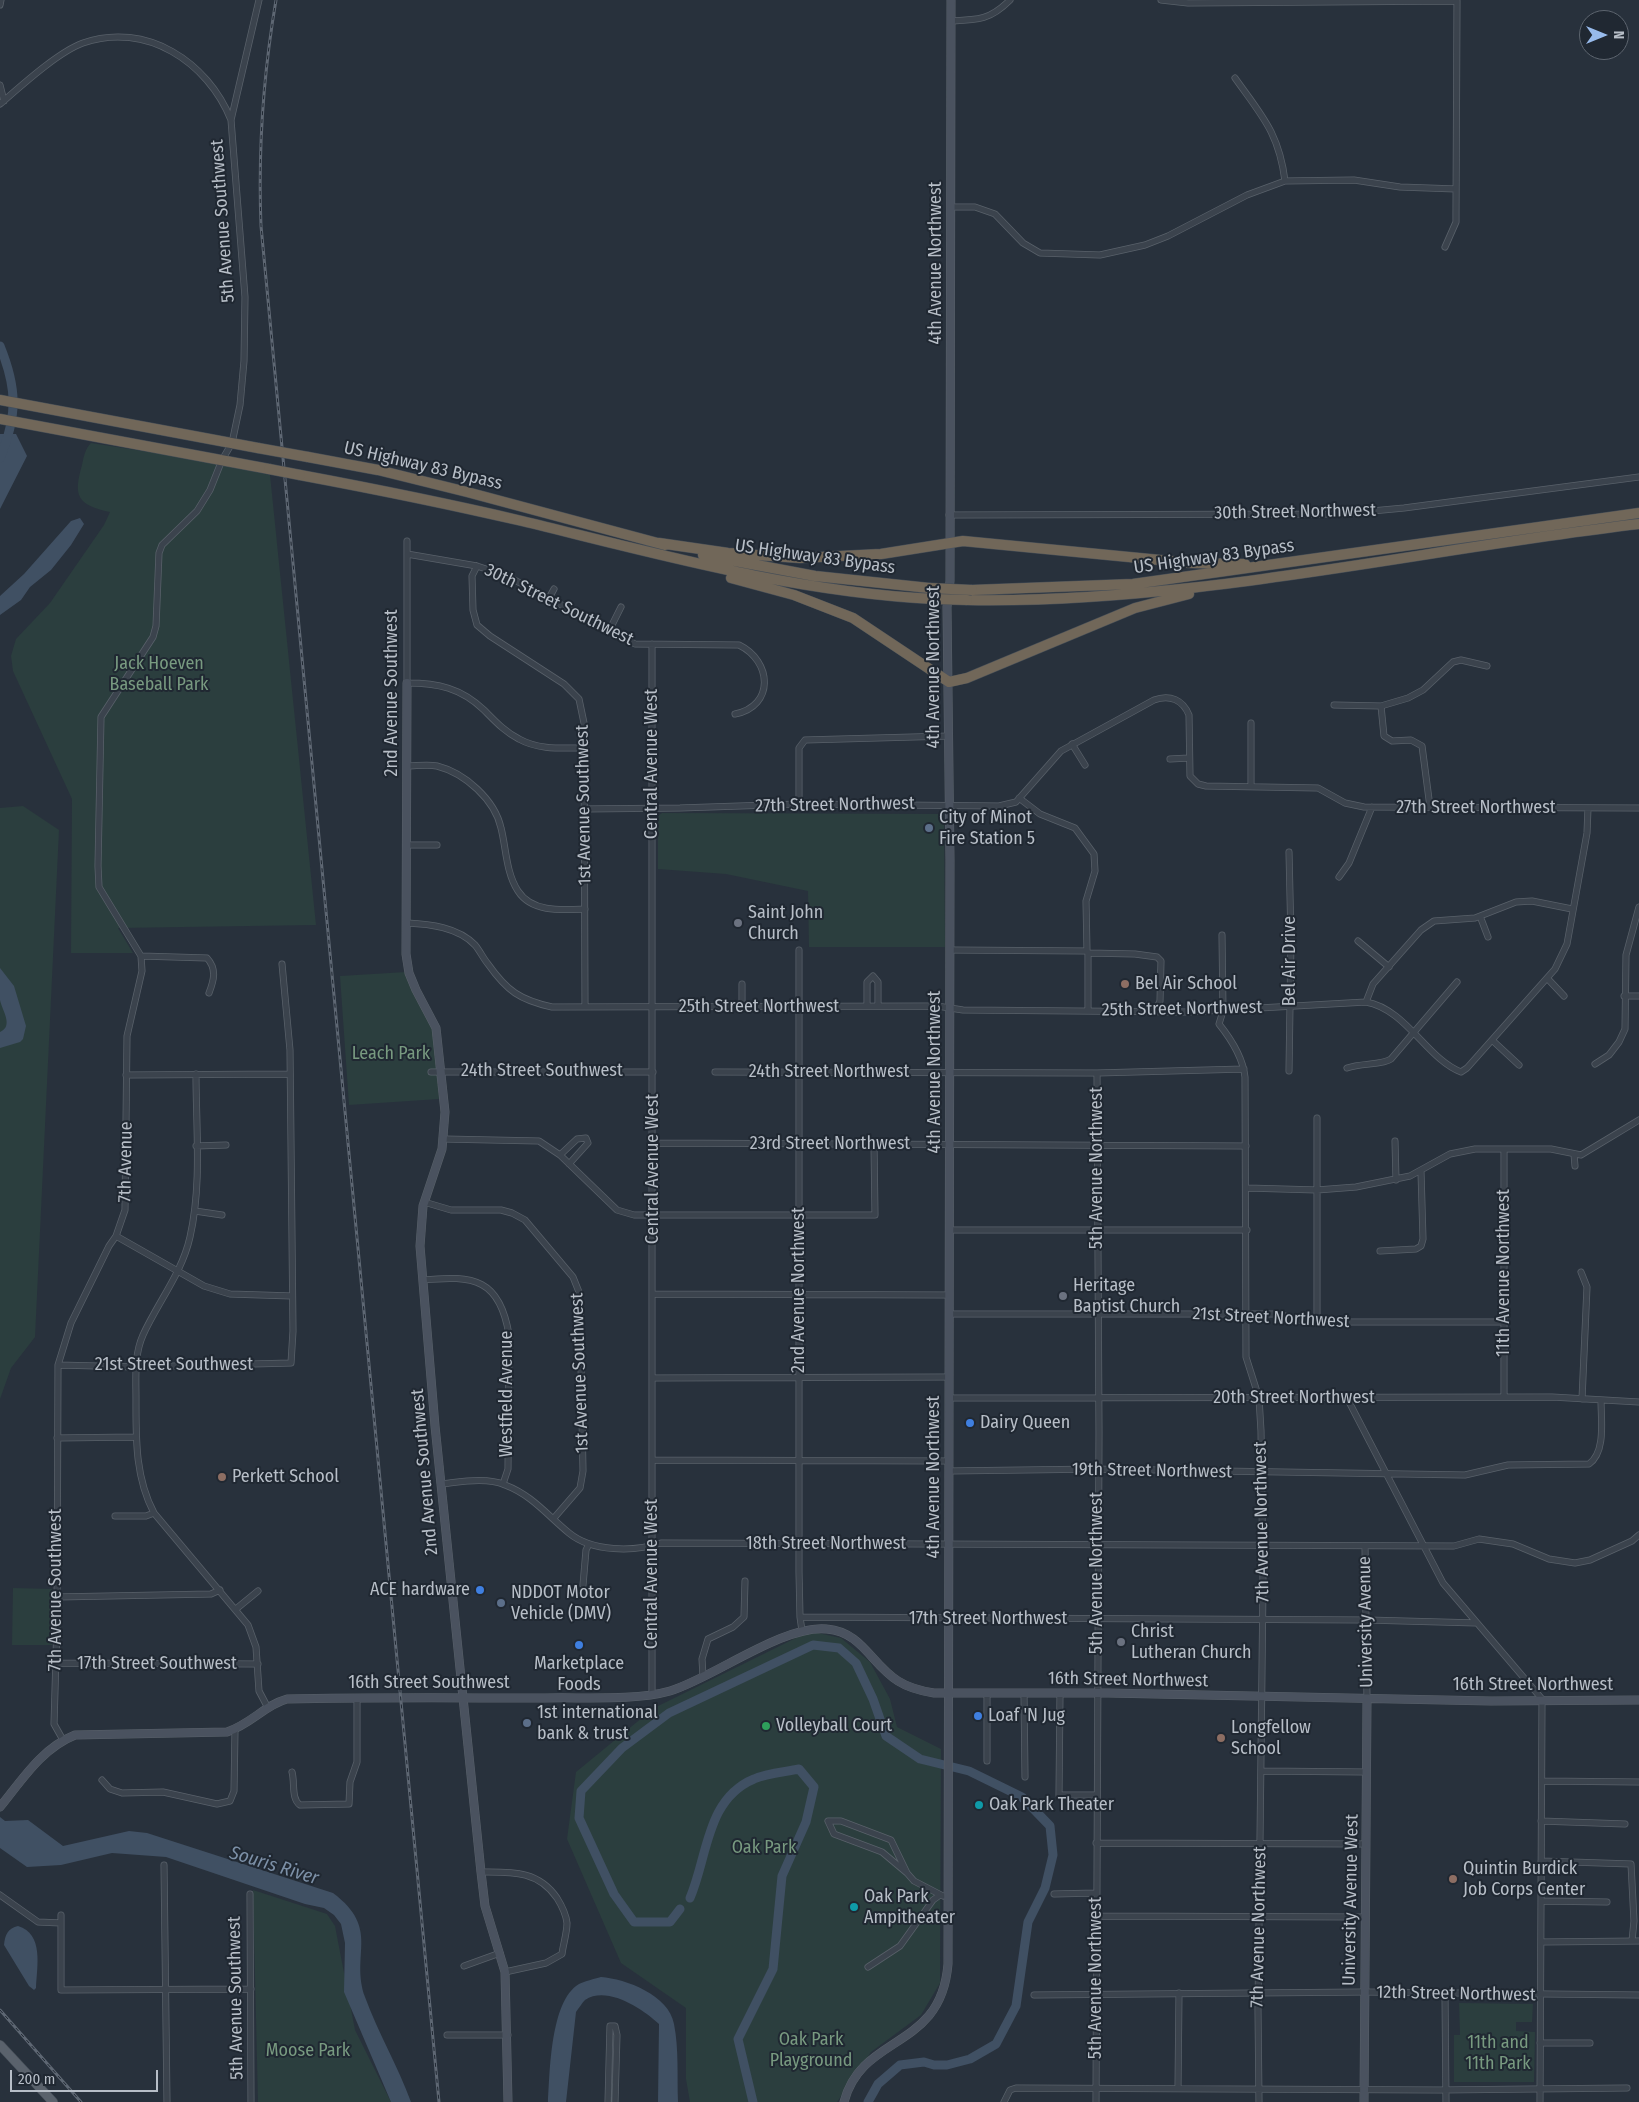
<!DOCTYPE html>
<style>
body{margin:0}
#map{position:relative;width:1639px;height:2102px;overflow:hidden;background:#28313c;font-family:"Fira Sans Condensed",sans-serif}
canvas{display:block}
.north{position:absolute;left:1579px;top:10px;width:50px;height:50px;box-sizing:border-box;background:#202832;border:1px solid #5c646e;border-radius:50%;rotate:90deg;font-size:14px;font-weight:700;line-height:20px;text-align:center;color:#b7bec7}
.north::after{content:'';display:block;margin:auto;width:18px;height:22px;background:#98bbec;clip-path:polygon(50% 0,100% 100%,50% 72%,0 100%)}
.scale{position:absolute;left:10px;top:2070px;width:148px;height:22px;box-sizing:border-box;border:2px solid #b7bec7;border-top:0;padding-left:6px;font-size:15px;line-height:18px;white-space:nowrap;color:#b7bec7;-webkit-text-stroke:4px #202832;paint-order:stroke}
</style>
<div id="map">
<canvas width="1639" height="2102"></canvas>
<div class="north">N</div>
<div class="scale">200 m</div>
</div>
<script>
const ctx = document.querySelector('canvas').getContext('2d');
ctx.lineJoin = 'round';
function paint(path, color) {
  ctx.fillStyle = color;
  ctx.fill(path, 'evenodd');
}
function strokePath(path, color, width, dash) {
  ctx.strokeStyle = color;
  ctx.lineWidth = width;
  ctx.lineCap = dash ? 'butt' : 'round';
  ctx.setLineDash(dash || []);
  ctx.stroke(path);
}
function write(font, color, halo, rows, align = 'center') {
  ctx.font = font + ' "Fira Sans Condensed",sans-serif';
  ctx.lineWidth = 4;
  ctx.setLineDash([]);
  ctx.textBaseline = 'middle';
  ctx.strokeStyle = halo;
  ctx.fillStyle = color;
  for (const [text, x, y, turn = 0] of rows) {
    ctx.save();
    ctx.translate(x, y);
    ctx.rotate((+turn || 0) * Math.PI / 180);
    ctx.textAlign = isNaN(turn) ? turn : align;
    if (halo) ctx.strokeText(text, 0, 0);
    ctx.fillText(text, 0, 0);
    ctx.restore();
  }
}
paint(new Path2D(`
 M91 443 214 462 270 475 316 925 118 928 133 953H71L72 799 13 671 11 656 16 639 50 603 104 525 110 512C77 505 73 496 82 465 84 456 85 449 91 443Z
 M23 806 59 830 35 1337 11 1368 0 1399V808Z
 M662 813 944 814 945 947H809L808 891 726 874 658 869V816Z
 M406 972 434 1029 439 1099 349 1105 340 976Z
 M13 1588 52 1589V1645H12Z
 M818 1633 841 1638 870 1662 890 1699 897 1727 941 1749 940 1983 921 2015 871 2052 837 2102H690L686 2079V2008L621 1963 567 1839 576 1772 654 1708 804 1634Z
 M253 1890 327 1914 335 1926 355 2030 391 2102H258Z
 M1459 2003 1533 2004 1532 2022H1516V2031L1535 2032 1534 2082H1454V2035H1460Z`), '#2b3e3e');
paint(new Path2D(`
 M0 434H16L27 456 0 509Z
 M80 518 84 524 71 545 51 570 30 587 21 600 0 615V596L24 574 71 521Z
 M0 968 14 986 26 1026 23 1039 20 1042 0 1048V1032C14 1026 2 1010 0 1000 0 991 0 978 0 968Z
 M0 1817 5 1821 28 1820 63 1846 129 1831 147 1833 333 1893C381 1929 350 1954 365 1997 378 2033 398 2066 411 2102H391L344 1992 345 1943 341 1924 334 1915 324 1908 305 1904 166 1857 112 1853 61 1865 27 1867 0 1848Z
 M18 1926C44 1934 37 1966 36 1988L34 1990 29 1986 4 1945C5 1935 8 1928 18 1926Z
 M601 1977C626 1979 669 1995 674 2024 679 2049 677 2077 678 2102H658L659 2024C643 2009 607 1985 585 2000 582 2003 579 2008 576 2012L566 2102H548C550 2073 550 2001 579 1984 585 1981 594 1979 601 1977Z`), '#405063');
strokePath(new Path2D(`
 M0 346C17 388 18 415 0 458
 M690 1898C708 1856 706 1799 754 1779 767 1773 785 1772 799 1769L814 1787 806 1822 782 1876 773 1969 738 2039 753 2102
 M680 1909 670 1922H634L614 1894 579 1818 581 1791 622 1748 669 1713 813 1645 839 1648 856 1663 873 1699 886 1736 920 1759 969 1771 1022 1797 1050 1826 1053 1855 1045 1888 1028 1922 1016 2006 996 2044 970 2059 947 2065H934L924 2062 900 2065 878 2084 868 2102`), '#405063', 9);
const street = new Path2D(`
 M1161 0 1188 3 1457 1 1456 213V222L1445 247
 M0 5 1 0
 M951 21C978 20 990 20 1010 0
 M1235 78C1262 116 1279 133 1285 181
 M0 85 4 101
 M0 104C21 86 58 52 83 43 146 21 208 62 231 120
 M951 207H975L995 214 1023 243 1040 253 1100 255 1145 245 1168 236 1247 195 1285 181 1354 180 1400 187 1456 189
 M949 515 1340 514 1404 508 1639 477
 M407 541V683C438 683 461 688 484 710 495 721 505 732 519 739 539 750 561 748 583 748
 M407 554 477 566 507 576 635 644 739 645C772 661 775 706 735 714
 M477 566 472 576 473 610 477 625 490 636 564 684 579 699 584 723 585 1007
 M548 600 554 589
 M609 631 621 607
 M652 644V1694
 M1334 705 1381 706 1384 736 1392 741 1411 740 1422 746 1430 807
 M1381 706 1408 698 1423 690 1453 662 1461 660 1487 666
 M1072 744 1085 765
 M1170 759 1189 758
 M407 766C416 766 428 764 437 766 465 773 495 800 501 828 506 847 506 873 518 891 532 913 563 910 585 909
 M1251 786V723
 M1019 798 1040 814 1075 828 1094 854 1095 871 1086 901 1087 951
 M799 804V748L805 740 949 736
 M583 809 680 808 799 804 999 806 1016 802 1061 751 1154 700C1170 694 1183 700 1189 715L1190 776 1198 784 1206 786 1318 788 1345 803 1364 807 1639 808
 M406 845H437
 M1289 852 1291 939 1289 1071
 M1339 877 1349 863 1372 807
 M1480 916 1488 937
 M407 923C429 924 458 927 475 945 480 951 483 958 488 964 507 991 520 1000 552 1007L937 1006 963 1010 1188 1012 1366 1002C1406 1009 1427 1059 1461 1072L1467 1068 1555 969 1567 944 1587 833 1588 808
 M1222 935 1223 1011 1219 1024C1231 1039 1243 1058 1245 1077L1246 1357 1259 1398 1261 1431 1263 1584 1258 2010 1259 2102
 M1358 941 1389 967
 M799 950V1572L800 1617 802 1631
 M950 950 1087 951 1088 953 1135 954 1157 957 1161 961 1160 1001 1155 1012
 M141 956 207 958C217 969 214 980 209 993
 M1547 978 1564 996
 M742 984V1007
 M1624 996H1639
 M1366 1002 1373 984 1421 930 1434 921 1475 918 1516 902 1532 901 1572 909
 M867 1006V982L873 976 878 982V1006
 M1088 1010V953
 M1492 1040 1519 1065
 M1595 1064 1609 1055 1619 1042 1625 1029 1626 955 1639 907
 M1347 1068C1361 1063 1383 1065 1391 1059L1457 982
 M431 1072H653
 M715 1072 1097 1073 1244 1069
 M196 1074C196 1128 202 1184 190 1237 182 1273 158 1302 143 1335 134 1355 136 1377 136 1399 136 1438 135 1477 154 1513L248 1625 256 1647 259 1691 268 1708
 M126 1075 290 1074
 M444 1139 539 1141 560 1155 617 1210 634 1215H875L874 1144
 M1395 1141 1396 1180
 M653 1143 1246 1146
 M196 1146 226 1145
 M1504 1149V1397
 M1574 1154 1575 1166
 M560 1155 577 1139 586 1138 588 1143 569 1164
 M1247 1188 1317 1190 1356 1187 1410 1176 1450 1154 1475 1149H1551L1581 1155 1639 1120
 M424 1202 451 1210H501L512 1213 525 1220 573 1277 579 1292 580 1313 583 1471 580 1488 554 1518
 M195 1211 222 1215
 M950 1230H1247
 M116 1236 204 1286 230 1294 292 1296
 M1380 1251 1416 1249 1421 1246 1423 1239 1421 1172
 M1581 1272 1587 1287 1582 1399
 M423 1280C474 1275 500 1279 509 1335L508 1469 503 1484
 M653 1294 949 1295
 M949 1314H1277L1307 1322H1504
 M1317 1322V1118
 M58 1365 136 1367 291 1363 293 1331 290 1050 282 964
 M652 1378 949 1377
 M949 1398 1552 1397 1639 1402
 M1347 1398 1443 1583 1542 1699 1540 2102
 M57 1438 136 1437
 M652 1460 948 1461
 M949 1471 1098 1469 1465 1475 1508 1465 1589 1464C1606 1452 1601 1420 1601 1400
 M441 1484C461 1482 486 1477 505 1485 532 1495 548 1516 569 1533 592 1552 634 1552 661 1543L1454 1546 1479 1539 1513 1544 1549 1559 1575 1563 1590 1560 1632 1541 1639 1535
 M115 1516H146L154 1513
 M1365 1546 1367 1699
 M583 1585 586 1550 589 1544
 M57 1597 211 1594 220 1590
 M236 1609 258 1591
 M800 1617 1367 1620 1477 1623
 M56 1663 258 1664
 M703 1676 702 1659 708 1639 733 1627 744 1617 745 1581
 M1024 1693 1025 1777
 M1060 1693 1059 1795H1096
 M63 1740 54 1724 57 1623 58 1365 71 1323 109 1246 116 1236 125 1210 127 1036 142 971 141 956 99 887 98 866 101 717 153 637 156 626 159 553 162 545 197 511 210 490 222 460 232 443 240 405 244 361 245 297 231 120 259 0
 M987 1761V1693
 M1261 1771 1366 1772
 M292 1772C295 1782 291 1799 300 1805L349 1804 350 1782 357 1762V1698
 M102 1780 110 1789 122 1793 163 1792 217 1804 230 1801 234 1791 235 1730
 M1542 1781 1639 1782
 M828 1821H841L891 1840 907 1873 882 1852 834 1834Z
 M1541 1821 1625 1824
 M1096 1843 1366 1844
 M1541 1861 1631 1864 1634 1921 1632 1941
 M164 1865 167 2102
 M481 1872C511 1872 538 1870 557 1898 562 1906 566 1914 567 1923 567 1933 563 1945 562 1954L546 1963 505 1972
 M907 1873 914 1881 943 1896
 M250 1894 251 2102
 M1054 1894 1096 1893
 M0 1895 38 1922 61 1923
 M1541 1901 1607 1902
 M61 1915V1990L251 1989
 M1096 1916 1365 1917
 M1541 1942 1639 1941
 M464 1966 500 1953
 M868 1967 900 1946 933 1900 940 1895
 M1034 1995 1364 1992 1639 1995
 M1445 1995 1446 2102
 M447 2035H508
 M1540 2043H1590
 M1178 2088 1179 1993
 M608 2102 610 2026H615L617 2035 615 2102
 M1004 2102 1010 2090 1016 2088 1440 2090 1627 2088
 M1096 2102 1099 1433 1097 1073`);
const secondary = new Path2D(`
 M407 683 406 954 409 973 416 990 436 1028 445 1112 442 1149 423 1206 420 1246 435 1426 481 1872 485 1906 505 1972 508 2102
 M0 1807C22 1780 42 1748 75 1735L227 1732C251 1724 265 1705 287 1699 373 1697 459 1698 545 1698 582 1697 635 1701 670 1691 713 1678 784 1624 827 1629 862 1632 871 1664 898 1681 909 1688 921 1691 934 1693H1108L1491 1701 1639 1700
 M844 2102C862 2033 941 2051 948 1964L950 860 947 607 950 581 951 0
 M1364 2102 1367 1699`);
const primary = new Path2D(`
 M0 2045 53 2102`);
const highway = new Path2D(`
 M0 400 258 448
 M0 419 269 469
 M308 457 378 470 467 492 665 545
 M300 475C375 489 449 504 522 521 658 554 793 592 934 599
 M659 543 728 553 800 558 881 554 963 541 1191 563 1245 564
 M703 555 815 576 929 588
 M731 578 794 595 853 618 949 682 967 678 1135 608 1189 594
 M972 590 1133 584 1639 513
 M967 600C1193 604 1415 550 1639 524`);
strokePath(street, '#59616a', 7);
strokePath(secondary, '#59616a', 9);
strokePath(primary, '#444c56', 10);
strokePath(highway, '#464e57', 11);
strokePath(street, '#3b434d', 5.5);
strokePath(secondary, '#4a525f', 8);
strokePath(primary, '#5a626c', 9);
strokePath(highway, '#716759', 10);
const rail = new Path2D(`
 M276 0C263 76 258 149 261 226L439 2102
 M0 2010 81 2102`);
strokePath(rail, '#5e6773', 3);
strokePath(rail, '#202832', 1, [4]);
const highwayBridge = new Path2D(`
 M258 448 308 457
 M269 469 300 475
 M929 588 972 590
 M934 599 967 600`);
strokePath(highwayBridge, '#464e57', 11, []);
strokePath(highwayBridge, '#716759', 10);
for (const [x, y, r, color] of [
 [929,828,5,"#5c6f8a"],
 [738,923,5,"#6b7280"],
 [1125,984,5,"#8d6e63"],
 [1063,1296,5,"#6b7280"],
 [970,1423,5,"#3f7fe0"],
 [222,1477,5,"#8d6e63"],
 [480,1590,5,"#3f7fe0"],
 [501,1603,5,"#5c6f8a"],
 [1121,1642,5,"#6b7280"],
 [579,1645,5,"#3f7fe0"],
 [978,1716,5,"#3f7fe0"],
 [527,1723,5,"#5c6f8a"],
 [766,1726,5,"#2e9e5b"],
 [1221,1738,5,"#8d6e63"],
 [979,1805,5,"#0f9aa8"],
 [1453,1879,5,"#8d6e63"],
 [854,1907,5,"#0f9aa8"]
]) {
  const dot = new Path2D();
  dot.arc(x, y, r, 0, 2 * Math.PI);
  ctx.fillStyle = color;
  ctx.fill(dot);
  strokePath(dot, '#202832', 2);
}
write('18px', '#b7bec7', '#202832', [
 ["5th Avenue Southwest",223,221,-94],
 ["4th Avenue Northwest",936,263,-90],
 ["US Highway 83 Bypass",423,466,13],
 ["30th Street Northwest",1295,512,-1],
 ["US Highway 83 Bypass",815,557,8],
 ["US Highway 83 Bypass",1214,557,-8],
 ["30th Street Southwest",559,605,26],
 ["4th Avenue Northwest",934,667,-90],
 ["2nd Avenue Southwest",392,693,-90],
 ["Central Avenue West",652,764,-90],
 ["1st Avenue Southwest",584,805,-91],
 ["27th Street Northwest",835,805,-1],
 ["27th Street Northwest",1476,808],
 ["Bel Air Drive",1290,961,-90],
 ["25th Street Northwest",759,1007],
 ["25th Street Northwest",1182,1009,-1],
 ["24th Street Southwest",542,1071],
 ["24th Street Northwest",829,1072],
 ["4th Avenue Northwest",935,1072,-90],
 ["23rd Street Northwest",830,1144],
 ["7th Avenue",126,1162,-89],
 ["5th Avenue Northwest",1097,1168,-90],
 ["Central Avenue West",653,1169,-90],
 ["11th Avenue Northwest",1504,1273,-90],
 ["2nd Avenue Northwest",799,1290,-90],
 ["21st Street Northwest",1271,1318,3],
 ["21st Street Southwest",174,1365],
 ["1st Avenue Southwest",580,1373,-92],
 ["Westfield Avenue",507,1394,-90],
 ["20th Street Northwest",1294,1398],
 ["19th Street Northwest",1152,1471,1],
 ["2nd Avenue Southwest",425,1472,-95],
 ["4th Avenue Northwest",934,1477,-90],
 ["7th Avenue Northwest",1262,1522,-91],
 ["18th Street Northwest",826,1544],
 ["5th Avenue Northwest",1097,1573,-90],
 ["Central Avenue West",652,1574,-90],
 ["7th Avenue Southwest",56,1590,-90],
 ["17th Street Northwest",988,1619],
 ["University Avenue",1366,1622,-91],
 ["17th Street Southwest",157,1664],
 ["16th Street Northwest",1128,1680,1],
 ["16th Street Southwest",429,1683],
 ["16th Street Northwest",1533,1685],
 ["University Avenue West",1351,1900,-89],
 ["7th Avenue Northwest",1259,1927,-89],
 ["5th Avenue Northwest",1096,1978,-90],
 ["12th Street Northwest",1456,1994,1],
 ["5th Avenue Southwest",236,1998,-91]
]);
write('18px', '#789a80', '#202832', [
 ["Jack Hoeven",159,664],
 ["Baseball Park",159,685],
 ["Leach Park",391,1054],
 ["Oak Park",764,1848],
 ["Oak Park",811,2040],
 ["Playground",811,2061],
 ["11th and",1498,2043],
 ["11th Park",1498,2064],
 ["Moose Park",308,2051]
]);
write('18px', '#b7bec7', '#202832', [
 ["City of Minot",939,818],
 ["Fire Station 5",939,839],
 ["Saint John",748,913],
 ["Church",748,934],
 ["Bel Air School",1135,984],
 ["Heritage",1073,1286],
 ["Baptist Church",1073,1307],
 ["Dairy Queen",980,1423],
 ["Perkett School",232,1477],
 ["ACE hardware",470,1590,"right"],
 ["NDDOT Motor",511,1593],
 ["Vehicle (DMV)",511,1614],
 ["Christ",1131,1632],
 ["Lutheran Church",1131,1653],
 ["Marketplace",579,1664,"center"],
 ["Foods",579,1685,"center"],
 ["1st international",537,1713],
 ["bank & trust",537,1734],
 ["Loaf 'N Jug",988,1716],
 ["Volleyball Court",776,1726],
 ["Longfellow",1231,1728],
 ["School",1231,1749],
 ["Oak Park Theater",989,1805],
 ["Quintin Burdick",1463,1869],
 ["Job Corps Center",1463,1890],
 ["Oak Park",864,1897],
 ["Ampitheater",864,1918]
], 'left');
write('italic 19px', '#7c90a7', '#202832', [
 ["Souris River",274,1866,17]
]);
</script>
